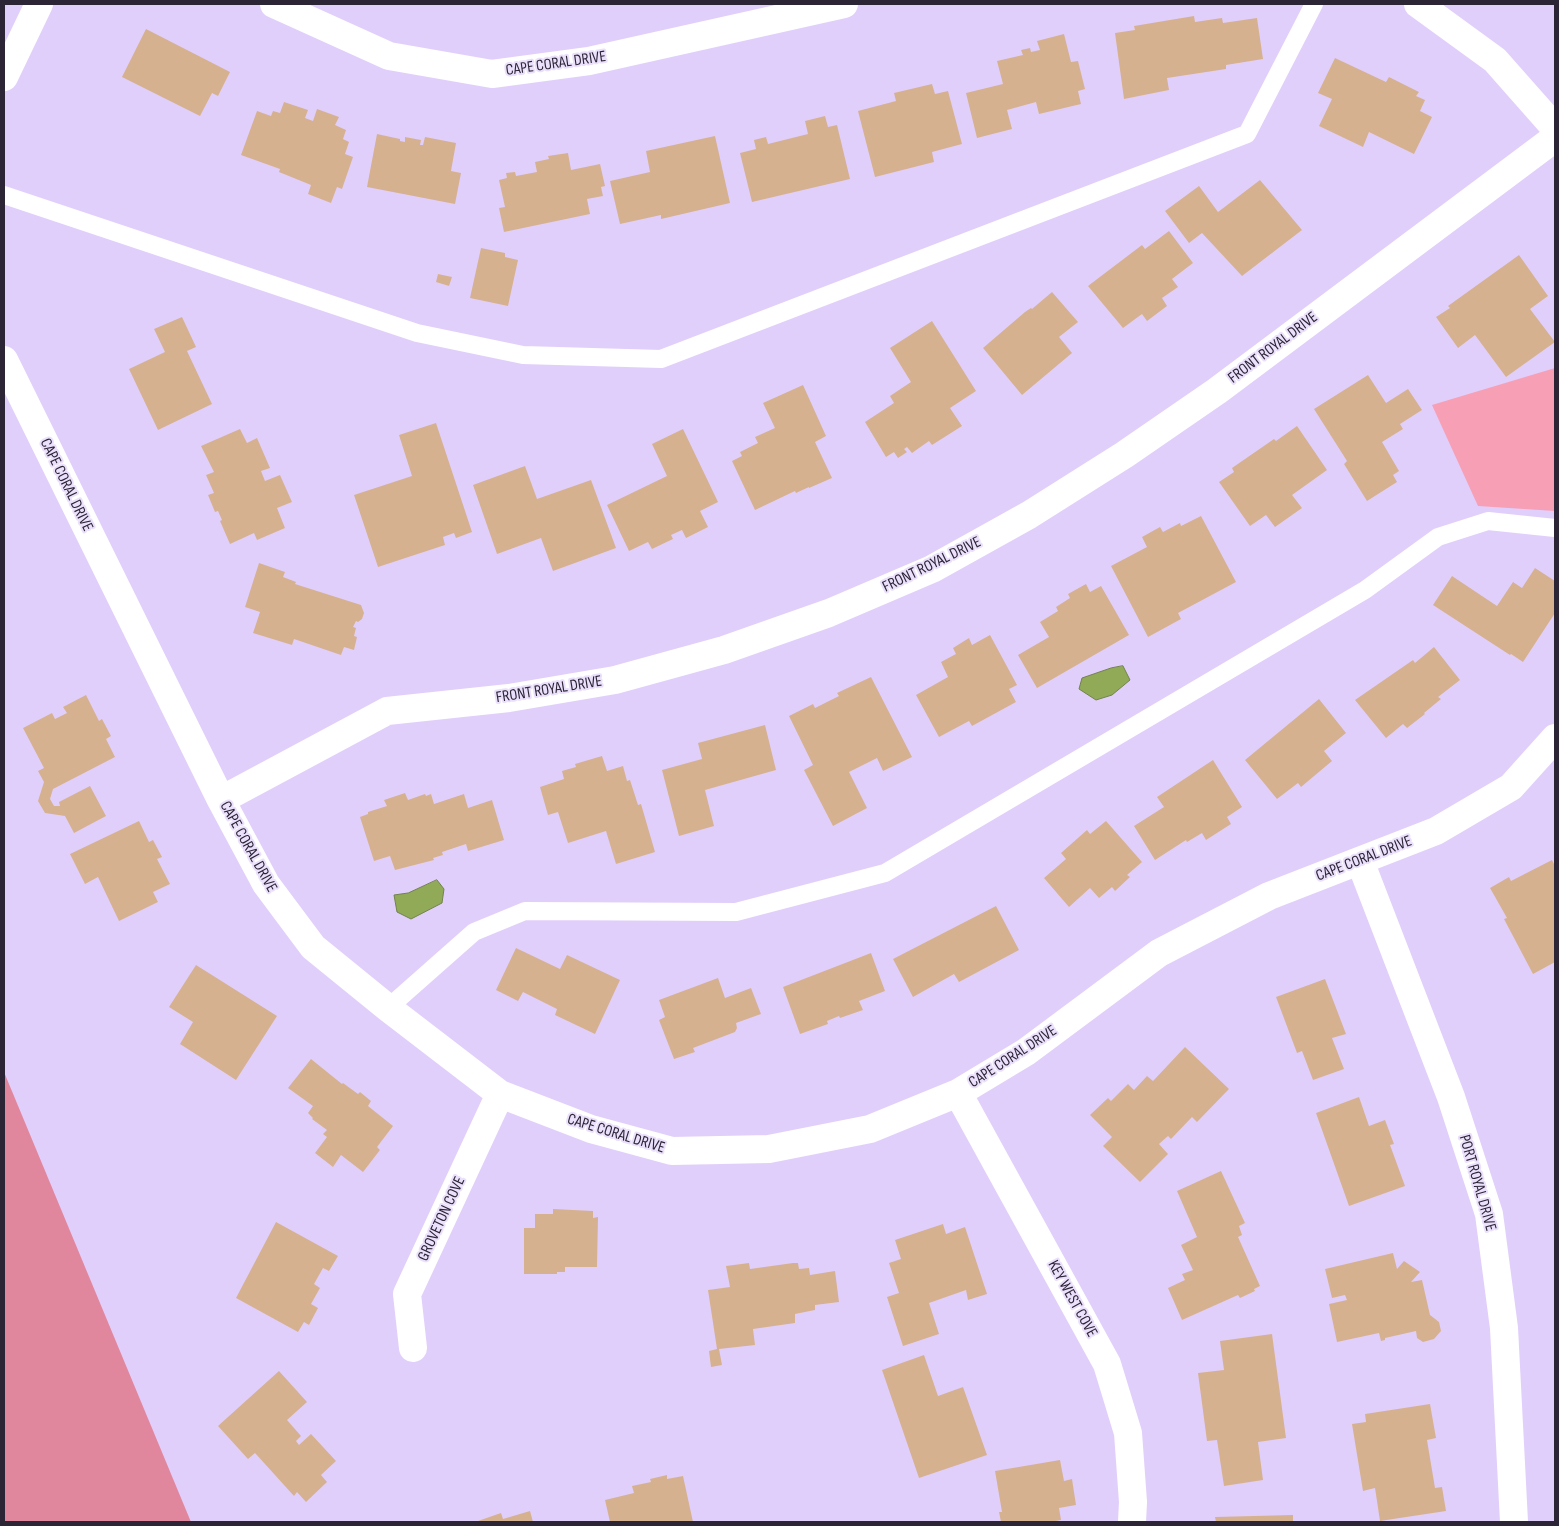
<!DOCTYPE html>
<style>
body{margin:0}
#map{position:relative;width:1559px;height:1526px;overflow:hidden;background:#e1cffb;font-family:"Sofia Sans Condensed",sans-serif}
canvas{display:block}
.frame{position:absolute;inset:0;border:5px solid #2c2536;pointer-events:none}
</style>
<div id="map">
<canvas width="1559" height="1526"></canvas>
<div class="frame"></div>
</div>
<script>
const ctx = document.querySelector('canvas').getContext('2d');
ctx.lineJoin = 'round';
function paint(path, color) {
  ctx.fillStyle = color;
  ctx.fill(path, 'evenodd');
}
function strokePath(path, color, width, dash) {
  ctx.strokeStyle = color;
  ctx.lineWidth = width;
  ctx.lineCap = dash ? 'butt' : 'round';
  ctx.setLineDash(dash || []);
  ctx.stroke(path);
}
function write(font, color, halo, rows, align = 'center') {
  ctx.font = font + ' "Sofia Sans Condensed",sans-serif';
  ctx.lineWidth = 4;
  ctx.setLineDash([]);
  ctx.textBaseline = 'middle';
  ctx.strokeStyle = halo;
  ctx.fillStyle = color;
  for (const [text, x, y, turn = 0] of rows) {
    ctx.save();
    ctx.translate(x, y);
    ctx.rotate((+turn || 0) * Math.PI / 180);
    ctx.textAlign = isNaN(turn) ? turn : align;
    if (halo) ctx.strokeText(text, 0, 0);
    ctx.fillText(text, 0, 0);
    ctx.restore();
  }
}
paint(new Path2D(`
 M1555 368V511L1478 506 1432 405Z`), '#f79fb5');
paint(new Path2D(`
 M4 1072 191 1522H4Z`), '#e0879e');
const water = new Path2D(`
 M1123 666 1130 680 1112 695 1096 700 1079 689 1082 678 1111 668Z
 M437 880 444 889 442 903 411 919 397 912 394 895 408 893Z`);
paint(water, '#90aa57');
strokePath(water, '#72824d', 1);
paint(new Path2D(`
 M1194 16 1195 22 1222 18 1223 23 1257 18 1263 59 1226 65V69L1167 78 1169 90 1124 99 1115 33 1135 30 1134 26Z
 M146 29 230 72 218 96 212 93 200 116 122 77Z
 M1064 34 1071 62 1078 61 1085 89 1078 91 1081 104 1039 114 1036 102 1007 110 1012 129 977 138 966 93 1003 84 997 61 1023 55 1021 50 1030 48 1031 52 1040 50 1037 41Z
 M1335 58 1386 82 1389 77 1419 92 1416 96 1425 100 1420 111 1432 117 1414 154 1369 132 1363 147 1319 126 1332 99 1318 93Z
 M932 84 935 94 948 91 962 144 932 152 934 162 875 177 858 111 896 101 894 93Z
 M284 102 308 110 305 118 313 121 317 109 339 117 335 125 346 130 343 139 349 142 345 154 353 157 342 189 337 187 331 203 308 194 311 185 279 172 280 169 241 155 257 111 271 116 273 111 280 113Z
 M825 116 828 127 837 125 850 179 752 202 740 153 756 149 754 140 766 137 768 144 808 134 805 121Z
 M377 134 400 139V141L405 142V137L421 140 420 145H423L425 137 456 143 451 171 461 173 455 204 367 187Z
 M715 136 730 203 661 219V215L620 224 610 181 650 172 646 151Z
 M568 153 571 170 600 164 605 186 601 187 603 196 587 199 590 214 504 232 499 208 505 207 499 180 507 178 506 173 515 172 516 176 537 172 535 162 549 159 548 156Z
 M1260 180 1302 230 1242 276 1202 233 1189 243 1165 211 1199 186 1218 212Z
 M1169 231 1193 263 1172 279 1178 287 1162 298 1167 306 1147 321 1142 314 1123 328 1088 286 1142 245 1145 249Z
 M481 248 505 253V257L518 260 508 306 470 298Z
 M1519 255 1548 296 1530 309 1555 342 1506 377 1475 335 1458 348 1436 317 1450 308 1448 306Z
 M438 274 452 277 449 286 436 282Z
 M1052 292 1078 322 1059 337 1072 353 1022 395 983 348 1025 312 1031 308 1032 309Z
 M182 317 196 347 187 351 212 404 158 430 129 369 165 352 154 329Z
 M932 321 976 391 950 408 962 426 932 445 929 441 912 453 907 447 904 449 907 452 898 458 894 452 886 457 865 422 894 403 890 396 911 382 890 348Z
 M1368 375 1386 403 1408 389 1422 410 1400 424 1403 429 1382 442 1399 471 1393 475 1397 482 1367 501 1344 464 1347 461 1314 409Z
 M803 385 826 436 815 442 832 478 809 488V487L796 493 795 491 755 510 732 461 742 456 740 452 758 443 755 437 775 428 763 403Z
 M436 423 472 532 456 538 454 533 443 537 445 545 378 567 354 495 412 476 399 435Z
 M1297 426 1327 470 1292 495 1302 508 1275 527 1266 515 1250 526 1219 482 1234 472 1232 468 1274 439 1276 441Z
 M240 429 247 443 257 438 270 468 261 471 265 481 280 475 292 502 277 508 285 528 257 540 254 533 230 544 220 521 222 520 218 511 215 512 208 495 214 493 206 475 214 472 201 446Z
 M683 429 718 502 700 511 708 527 686 538 682 530 671 535 673 539 652 549 648 542 629 551 607 505 667 476 652 444Z
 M525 466 537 499 591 480 616 548 553 571 541 538 497 554 473 485Z
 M1201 516 1236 582 1178 613 1181 619 1148 637 1111 566 1147 547 1142 537 1160 527 1163 532 1180 523 1181 526Z
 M259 563 285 572 283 577 296 582 295 584 361 605 364 613 362 619 358 622 356 621 353 627 356 628 354 636 357 637 354 650 344 647 341 655 294 639 292 645 253 633 260 612 245 607Z
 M1535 568 1555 581V613L1523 662 1511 654 1510 655 1433 605 1452 576 1497 606 1513 582 1522 588Z
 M1086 584 1090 592 1101 586 1129 635 1037 688 1018 655 1049 637 1040 622 1058 611 1056 607 1070 598 1068 594Z
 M990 635 1017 685 1009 689 1016 702 972 726 969 721 939 737 916 695 948 677 941 662 956 654 953 648 969 638 972 645Z
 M1434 647 1460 680 1438 697 1441 699 1424 713 1425 714 1407 728 1403 724 1386 738 1355 700 1413 660 1415 663Z
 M871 677 912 757 883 771 877 758 849 772 867 808 833 826 804 770 813 765 789 716 813 704 815 708 839 696 837 693Z
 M86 695 99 721 102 719 111 736 106 739 115 757 53 789 50 799 54 806H60L59 802 90 786 106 816 74 833 65 816 45 813 38 801 44 782 38 771 44 768 23 728 52 713 55 719 67 713 63 707Z
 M1319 699 1346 733 1324 751 1332 761 1301 787 1298 783 1277 799 1245 760Z
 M765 725 776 770 705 790 714 826 679 836 662 770 702 759 698 743Z
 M602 756 607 771 623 766 627 781 630 780 638 805 641 804 655 852 616 864 606 831 568 843 558 812 548 815 540 787 564 779 562 771 576 767 575 764Z
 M1213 760 1242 807 1227 817 1231 824 1206 840 1202 833 1187 842 1186 840 1155 860 1134 826 1164 807 1157 797Z
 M405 793 408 800 425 794 426 796 431 794 434 804 464 794 468 808 492 800 504 840 468 851 466 844 442 852 443 855 433 858 434 860 395 870 390 856 374 861 360 817 368 814V812L387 806 384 800Z
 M139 821 149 842 153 840 162 857 157 859 170 884 153 892 158 902 119 921 98 877 85 884 70 854Z
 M1106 821 1142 862 1127 875 1130 877 1115 891 1112 887 1099 898 1090 888 1069 907 1044 878 1066 859 1061 853 1087 830 1090 834Z
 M1552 860 1555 866V962L1533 974 1504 919 1507 918 1490 888 1509 877 1511 881Z
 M996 906 1019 950 959 982 954 974 913 997 893 959Z
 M516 948 560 969 567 955 620 980 595 1034 555 1015 557 1009 523 992 518 1001 496 990Z
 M871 953 885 991 859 1001 863 1010 840 1018 839 1016 827 1021 828 1024 800 1034 783 987Z
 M196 965 277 1016 236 1080 180 1044 193 1022 169 1007Z
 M718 978 725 998 751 988 761 1014 736 1023 737 1028 735 1032 693 1048 695 1052 674 1059 659 1020 665 1017 659 1000Z
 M1325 979 1346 1034 1332 1038 1344 1069 1313 1080 1302 1051 1297 1053 1276 997Z
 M1185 1047 1229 1089 1197 1122 1192 1117 1171 1139 1168 1136 1159 1144 1168 1154 1140 1182 1103 1146 1112 1137 1090 1115 1108 1098 1111 1101 1128 1084 1134 1090 1147 1076 1153 1081Z
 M311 1059 342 1084 343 1083 358 1094 360 1092 371 1101 368 1106 393 1126 377 1147 380 1150 363 1172 341 1155 333 1167 315 1153 327 1137 323 1134 327 1130 312 1119 313 1118 308 1113 313 1106 288 1088Z
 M1359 1097 1369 1126 1385 1120 1394 1144 1390 1145 1405 1186 1349 1206 1316 1113Z
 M1221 1171 1245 1223 1239 1226 1242 1235 1238 1237 1260 1286 1254 1289 1255 1291 1240 1298 1238 1295 1182 1320 1168 1288 1185 1280 1182 1274 1193 1270 1181 1245 1197 1237 1177 1191Z
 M553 1209 593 1211V1218L598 1217 597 1267H565V1272H557V1274H524V1228H535V1214H553Z
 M276 1222 338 1256 329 1271 323 1268 314 1284 320 1288 311 1304 318 1308 309 1325 304 1322 298 1332 236 1298Z
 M943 1224 946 1234 965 1227 987 1294 968 1300 966 1290 929 1303 939 1334 903 1346 887 1297 899 1293 889 1263 901 1259 895 1240Z
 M1393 1253 1397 1269 1404 1261 1420 1272 1411 1282 1422 1280 1430 1315 1439 1322 1441 1331 1434 1339 1423 1342 1417 1338 1416 1331 1385 1338V1340L1381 1341 1379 1333 1337 1342 1329 1304 1347 1300 1345 1295 1332 1298 1325 1269Z
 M749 1263 750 1269 793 1263H798L799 1269 809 1268 810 1275 835 1271 839 1302 815 1305V1310L795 1314V1323L753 1329 755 1345 719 1349 722 1365 711 1367 709 1351 717 1349 708 1290 730 1287 726 1266Z
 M1272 1334 1286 1438 1258 1442 1263 1480 1224 1486 1217 1440 1207 1441 1198 1373 1224 1370 1220 1341Z
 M924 1355 938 1396 963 1387 987 1455 919 1478 882 1370Z
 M279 1371 307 1402 287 1420 301 1436 296 1441 299 1445 311 1434 336 1461 321 1475 327 1482 306 1502 297 1492 294 1496 255 1453 248 1459 218 1426Z
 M1430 1404 1436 1438 1427 1440 1435 1488 1442 1487 1446 1511 1380 1521 1375 1488 1363 1491 1352 1424 1366 1422 1365 1414Z
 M1060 1460 1064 1481 1072 1479 1076 1505 1059 1508 1061 1520 1051 1522H1001L999 1512H1002L995 1471Z
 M667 1475V1479L683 1476 693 1522H610L605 1500 634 1493 632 1486 651 1482 650 1479Z
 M530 1511 533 1522H475L501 1513 503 1519Z
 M1293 1515V1522H1216L1215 1517Z`), '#d6b190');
strokePath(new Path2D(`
 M4 195 417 333 523 355 661 359 1247 134 1314 4
 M388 1008 474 932 525 911 736 912 885 873 1365 590 1438 537 1488 521 1555 528`), '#fff', 18);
strokePath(new Path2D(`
 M274 4 389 56 492 74 589 61 844 4
 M1418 4 1495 60 1555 128
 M4 77 39 4
 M4 360 221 800 266 884 313 947 388 1008 500 1094 591 1129 672 1151 769 1149 870 1129 958 1093 1026 1052 1159 953 1269 896 1436 831 1511 787 1555 738
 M221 800 387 711 509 698 615 680 724 650 829 613 932 569 1029 515 1124 455 1217 391 1555 138
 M1360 861 1451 1097 1489 1214 1504 1328 1514 1522
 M958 1093 1107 1364 1128 1433 1133 1502 1132 1522
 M413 1348 407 1294 500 1094`), '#fff', 28);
write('16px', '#2c2536', '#ebe0fb', [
 ["CAPE CORAL DRIVE",556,64,-8],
 ["FRONT ROYAL DRIVE",1273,348,-37],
 ["CAPE CORAL DRIVE",66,485,64],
 ["FRONT ROYAL DRIVE",932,565,-26],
 ["FRONT ROYAL DRIVE",549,690,-9],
 ["CAPE CORAL DRIVE",248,847,61],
 ["CAPE CORAL DRIVE",1364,859,-21],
 ["CAPE CORAL DRIVE",1013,1057,-33],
 ["CAPE CORAL DRIVE",616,1134,17],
 ["PORT ROYAL DRIVE",1477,1183,74],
 ["GROVETON COVE",442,1219,-65],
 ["KEY WEST COVE",1072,1299,61]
]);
</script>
